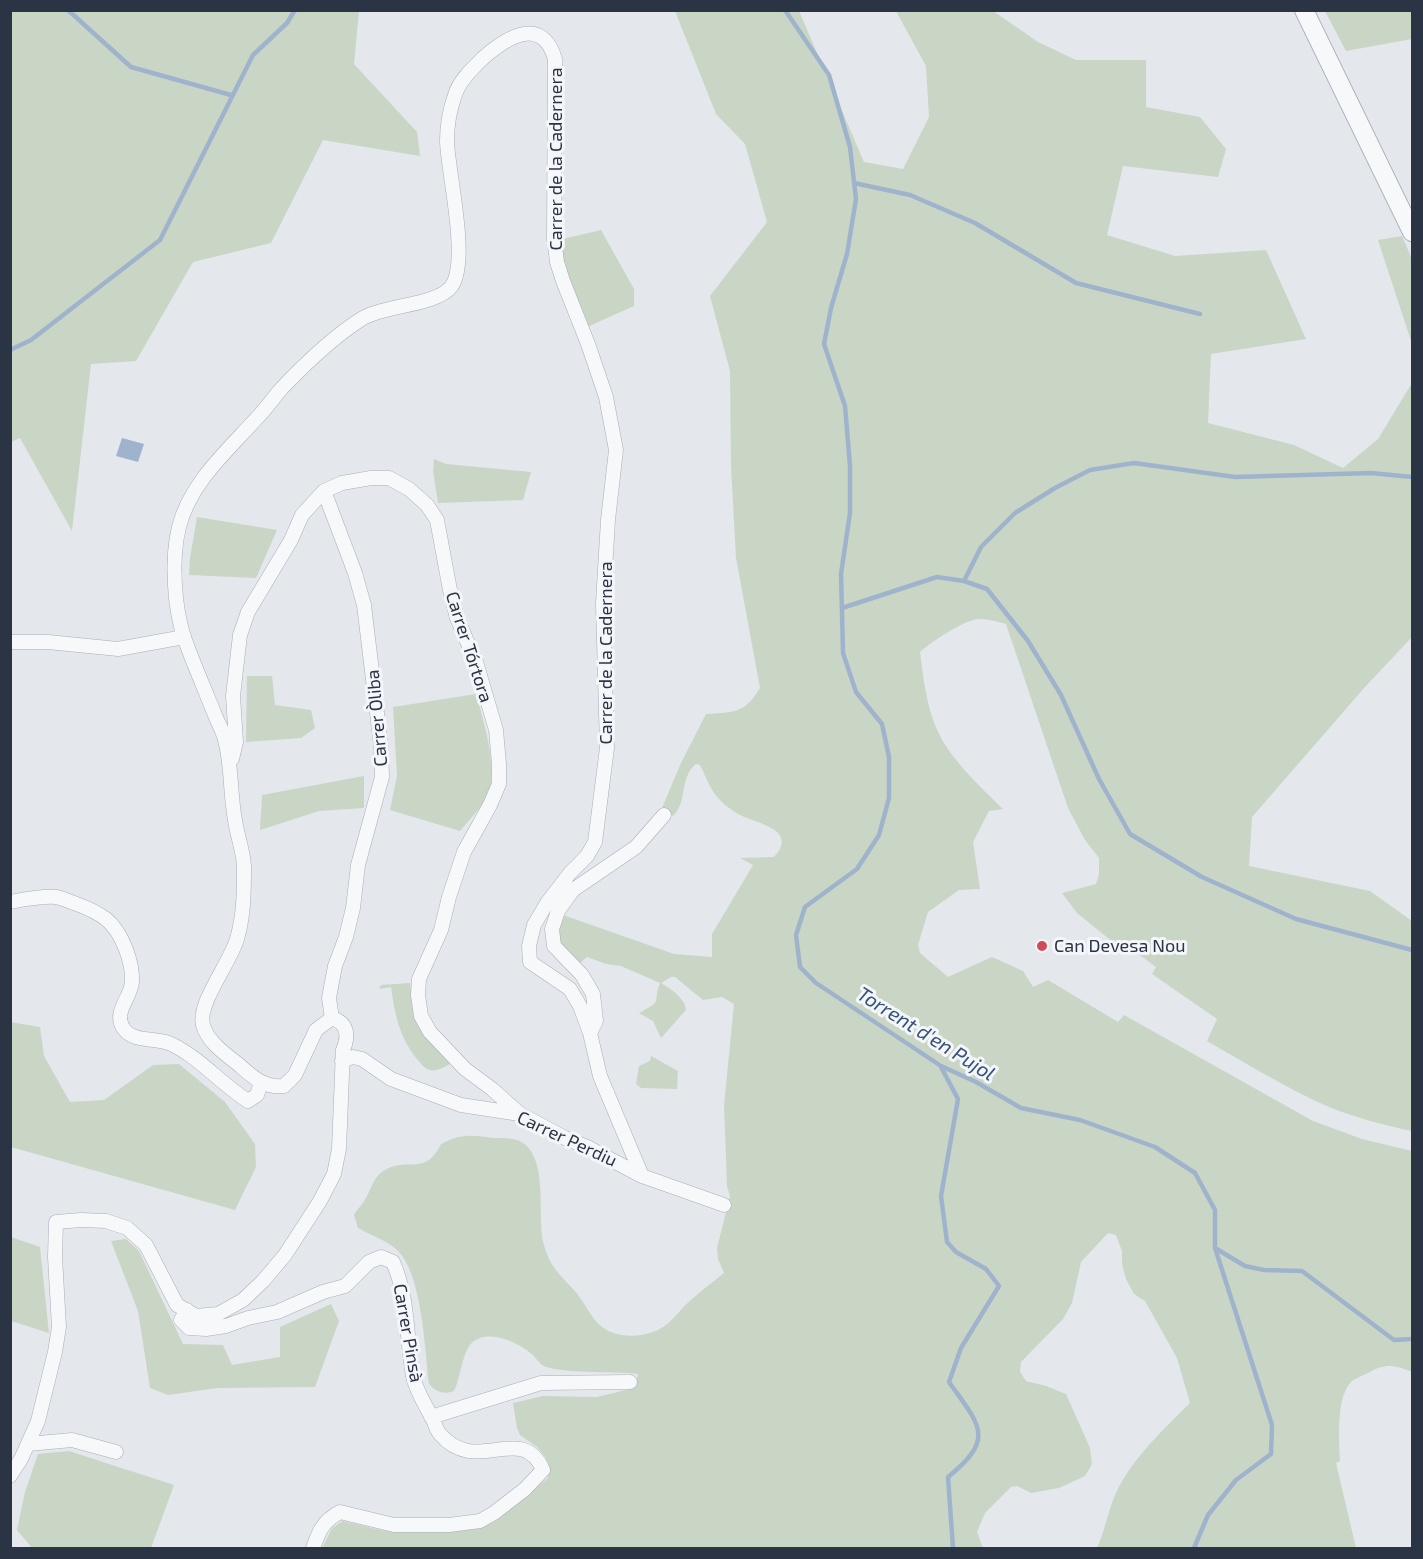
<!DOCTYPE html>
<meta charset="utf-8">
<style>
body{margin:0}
#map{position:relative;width:1423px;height:1559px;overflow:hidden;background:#e4e7ec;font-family:"Exo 2",sans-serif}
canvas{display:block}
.frame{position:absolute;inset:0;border:12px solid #2b3445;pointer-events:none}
</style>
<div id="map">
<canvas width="1423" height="1559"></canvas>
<div class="frame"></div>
</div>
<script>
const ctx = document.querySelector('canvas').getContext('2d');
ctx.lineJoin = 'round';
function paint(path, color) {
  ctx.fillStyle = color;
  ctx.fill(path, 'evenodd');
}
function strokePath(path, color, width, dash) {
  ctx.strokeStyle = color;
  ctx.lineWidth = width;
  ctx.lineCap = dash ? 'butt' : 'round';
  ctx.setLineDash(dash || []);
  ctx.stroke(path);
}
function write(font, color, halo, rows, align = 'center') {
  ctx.font = font + ' "Exo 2",sans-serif';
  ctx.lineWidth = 6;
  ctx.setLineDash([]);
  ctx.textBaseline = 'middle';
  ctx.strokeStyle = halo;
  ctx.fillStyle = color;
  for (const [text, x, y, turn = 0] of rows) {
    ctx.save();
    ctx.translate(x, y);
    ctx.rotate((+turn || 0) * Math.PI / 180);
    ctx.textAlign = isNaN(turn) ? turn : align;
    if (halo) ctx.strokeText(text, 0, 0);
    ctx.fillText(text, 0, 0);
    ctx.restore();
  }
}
paint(new Path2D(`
 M11 10 359 11 354 64 417 132 420 156 323 140 271 243 193 262 136 361 91 364 72 531 20 438 11 442Z
 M675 11H799L864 162 903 169 929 117 926 66 896 11H993L1038 42 1076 60H1146V107L1200 117 1226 149 1218 177 1123 166 1107 235 1175 256 1266 250 1306 339 1211 354 1208 423 1294 445 1343 468 1378 439 1412 383V637L1365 687 1252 817 1249 866 1370 891 1412 921V1131C1384 1125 1356 1118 1329 1107 1286 1088 1247 1064 1207 1041L1217 1019 1152 974 1156 967 1133 950 1129 955 1077 913 1062 893 1096 884 1099 874V858L1085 840 1068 808 1006 624C995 621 984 617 973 620 959 624 931 642 920 652 923 676 926 702 935 725 948 758 979 785 1003 809L989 811 973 842 980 889 959 890 928 912 918 945 920 953 948 977 992 957 1023 971 1033 987 1048 980 1118 1022 1124 1015 1313 1121 1362 1139 1412 1151V1372C1394 1365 1386 1363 1368 1373 1363 1376 1355 1378 1351 1382 1336 1397 1339 1441 1340 1461L1336 1463 1356 1548H1097C1104 1533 1107 1516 1113 1500 1128 1462 1162 1431 1190 1403L1177 1358 1145 1301 1134 1294 1126 1279 1122 1264V1251L1116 1235 1108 1233 1081 1262 1072 1303 1063 1319 1021 1362 1020 1372 1026 1381 1046 1386 1066 1394 1090 1448 1092 1464 1085 1476 1059 1488 1031 1493 1017 1486 1011 1487 985 1513 977 1532 983 1548H322L332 1528 343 1521 385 1531H454L475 1529 494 1522 548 1478 546 1458 537 1447 520 1435 517 1428 513 1403 543 1396 597 1397 634 1388 638 1374C618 1371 555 1374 542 1365 538 1362 536 1358 533 1355 520 1343 490 1329 474 1341 462 1349 461 1378 454 1391 444 1395 436 1392 429 1384 425 1350 422 1275 398 1251 389 1241 370 1235 358 1228L354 1215C357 1209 362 1205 365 1200 370 1191 374 1177 382 1172 409 1154 423 1179 441 1144 460 1133 474 1135 494 1138 501 1138 510 1138 517 1140 551 1152 536 1218 544 1245 550 1267 560 1275 574 1290 582 1299 588 1311 595 1320 610 1339 638 1339 658 1330 671 1324 681 1308 692 1299 702 1290 713 1282 724 1273L718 1259 717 1248 730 1196 727 1186 724 1105 734 1004 722 997 703 1000 675 977H671L661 983C671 989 685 998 686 1010L661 1038 653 1021 639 1013C664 1000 652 1004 660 983L621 966 606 964 587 957 579 964C563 946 551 940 563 915L674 954 712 957V934L753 865 740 858 774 857C800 830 756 823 740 815 734 812 726 806 721 801 711 792 706 777 700 765L696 764C679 777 688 802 673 816L662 808 681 763 706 714C734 712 744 714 760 688L736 558 731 466 730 371 710 296 767 222 745 144 716 114Z
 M1325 11H1412V39L1346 51Z
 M601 230 634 289V306L587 327 563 268V239Z
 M1402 236 1412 259V344L1378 240Z
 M434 459 446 464 531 472 523 500 438 503 433 471Z
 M197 517 277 530 256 578 189 575 190 558Z
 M247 676H272L275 705 311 710 315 728 301 738 246 742Z
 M476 694C483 719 500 774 487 797 480 809 469 820 460 831L390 810 397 776 393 707Z
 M364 776V808L319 811 260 830 262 795Z
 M410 983 412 998 452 1063C446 1066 437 1072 430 1070 424 1069 420 1062 416 1058 399 1036 395 1014 391 987L379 989 381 985Z
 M10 1022 40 1027 44 1056 70 1102 104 1100 153 1065 179 1064 225 1102 255 1144 256 1167 235 1210 11 1147Z
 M651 1056 678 1071 677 1089 641 1088 636 1084 639 1066 650 1061Z
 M11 1237 40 1247 49 1333 11 1321Z
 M126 1239 139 1251 183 1344 223 1345 232 1365 280 1357V1327L331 1304 339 1321 315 1387 218 1388 168 1395 150 1388 138 1311 111 1241Z
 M69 1451 174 1485 151 1548H32L17 1530 25 1492 38 1454Z`), '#c9d6c5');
paint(new Path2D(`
 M122 438 144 444 138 462 116 456Z`), '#9fb4cc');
strokePath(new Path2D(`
 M68 10 131 67 231 95
 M785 10 829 75 850 147 856 199 847 254 831 308 824 344 845 406 850 466V513L841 574 843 653 856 692 882 724 889 757V798L879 835 857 869 805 907 796 935 800 967 816 983 941 1066 976 1082 1021 1108 1080 1120 1155 1147 1195 1173 1215 1210V1248L1245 1266 1264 1270 1302 1271 1394 1340 1412 1339
 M854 183 910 195 975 223 1076 283 1200 314
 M10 350 31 340 160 240 253 55 287 23 295 10
 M964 581 981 547 1015 513 1055 488 1090 470 1134 463 1235 477 1371 473 1412 477
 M842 608 937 577 964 581 987 589 1028 641 1061 695 1099 779 1130 834 1202 877 1296 919 1412 950
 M941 1067 958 1099 941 1196 947 1242 956 1252 986 1269 999 1286 961 1348 949 1382C980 1426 996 1438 948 1477L953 1548
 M1194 1548 1208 1515 1236 1480 1271 1454 1272 1425 1215 1248`), '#9fb4cc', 4.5);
const minor = new Path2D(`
 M324 491 355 573 364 605 381 746 382 777 358 865 353 908 346 937 335 966 329 998 332 1018
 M10 642H48L118 649 184 637
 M232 759 236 742 233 696 240 635 248 612 291 540 302 515 324 491 342 483 371 478H389L409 489 427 505 437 520 450 590 457 618 476 662 496 730 499 764V784L490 805 464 852 449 897 441 930 419 979 418 995 421 1016 430 1032 465 1069 492 1089 520 1114
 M10 902C26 899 41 896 56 897 62 898 68 901 74 903 85 907 97 912 106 919 122 932 133 962 132 982 131 998 112 1013 124 1029 134 1043 156 1037 171 1044 199 1057 221 1084 248 1101L257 1095 261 1083
 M590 1033 596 1021 593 994 582 975 554 946 552 929 558 911 573 890 636 847 664 815
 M342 1061 353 1057 362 1059 391 1079 461 1105 520 1114 565 1138 587 1147 642 1176 724 1205
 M187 1310 181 1320 189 1328 206 1329 226 1326 248 1318 277 1312 323 1292 345 1286 369 1262 381 1257 393 1262C409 1299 406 1337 413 1376 416 1391 425 1404 432 1418 435 1423 436 1430 440 1434 476 1477 522 1421 543 1470L525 1489 494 1513 480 1521 449 1525H394L340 1512C323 1521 319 1531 313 1548
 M431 1417 541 1383 630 1382
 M28 1444 72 1440 116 1452
 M10 1476 21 1459 38 1421 55 1352 59 1327 55 1257 56 1222 81 1220 106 1221 127 1228 146 1245 177 1305 196 1316 218 1314 243 1300 263 1281 285 1255 320 1201 334 1174 339 1149 343 1050C349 1036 348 1023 332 1018L316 1030 295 1075 284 1086C263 1088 253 1077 238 1064 225 1054 207 1041 203 1025 197 1004 230 963 237 939 244 915 244 891 244 866 243 850 237 835 235 820 230 794 232 766 225 740 223 731 218 723 215 715 205 690 194 665 185 640 174 609 171 559 179 527 190 483 227 451 256 419 266 409 273 398 282 388 304 365 337 334 363 318 385 305 437 305 451 287 470 262 448 174 447 141 447 127 450 109 455 95 459 81 473 68 483 58 507 37 542 15 555 59L554 238 557 262 563 281 588 344 606 397 616 450 608 520 603 603 607 748 595 842 587 856 570 873 547 903 534 925 529 946 530 962 570 989 580 1006 590 1033 600 1076 642 1176`);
const tertiary = new Path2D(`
 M1304 10 1412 232`);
strokePath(minor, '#a9aeb7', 15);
strokePath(tertiary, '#a9aeb7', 20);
strokePath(minor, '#f7f8fa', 14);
strokePath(tertiary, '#f7f8fa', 18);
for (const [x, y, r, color] of [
 [1042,946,6,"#d1495b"]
]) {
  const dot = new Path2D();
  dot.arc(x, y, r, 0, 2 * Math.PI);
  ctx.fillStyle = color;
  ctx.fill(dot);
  strokePath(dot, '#f4f6f9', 2);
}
write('18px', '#2b3445', '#f4f6f9', [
 ["Carrer de la Cadernera",556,159,-90],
 ["Carrer Tórtora",469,647,72],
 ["Carrer de la Cadernera",606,653,-90],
 ["Carrer Òliba",377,718,-95],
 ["Carrer Perdiu",567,1139,25],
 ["Carrer Pinsà",408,1333,80]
]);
write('18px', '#2b3445', '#f4f6f9', [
 ["Can Devesa Nou",1054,946]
], 'left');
write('italic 20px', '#34527a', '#f4f6f9', [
 ["Torrent d'en Pujol",926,1034,32]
]);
</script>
